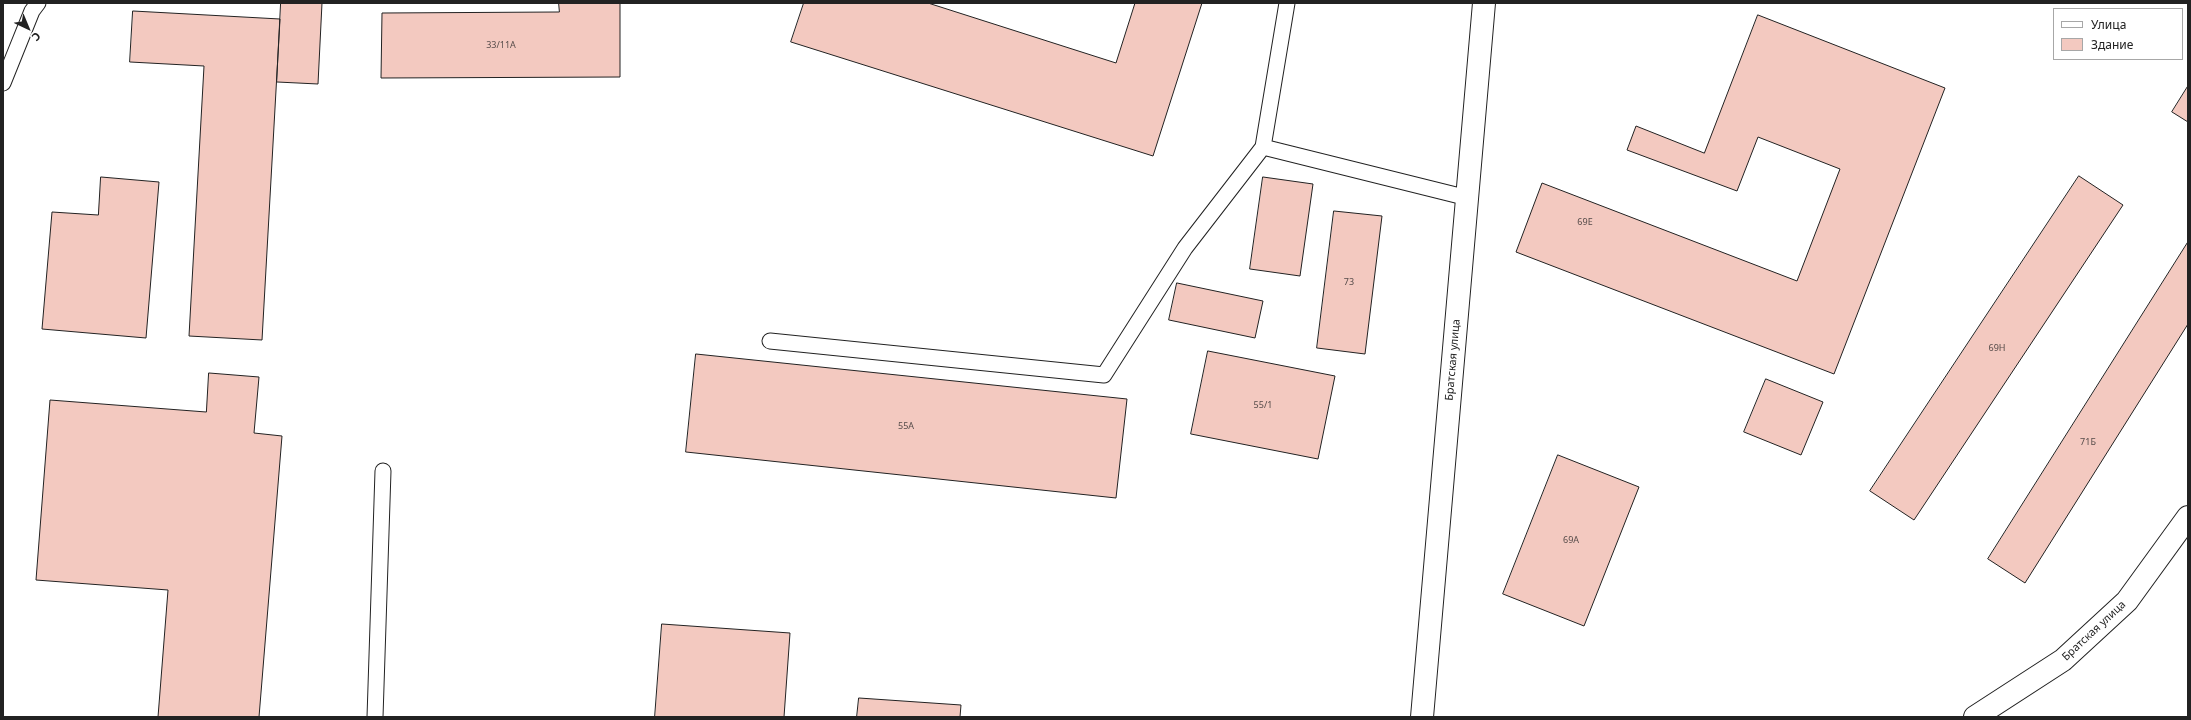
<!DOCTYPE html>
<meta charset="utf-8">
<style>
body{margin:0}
#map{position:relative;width:2191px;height:720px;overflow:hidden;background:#fff;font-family:"Noto Sans",sans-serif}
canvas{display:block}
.frame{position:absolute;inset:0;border:4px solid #222;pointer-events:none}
.legend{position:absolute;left:2053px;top:8px;width:130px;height:52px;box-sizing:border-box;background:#fff;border:1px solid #a7a7a7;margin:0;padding:5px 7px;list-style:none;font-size:12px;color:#222}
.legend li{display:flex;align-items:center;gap:8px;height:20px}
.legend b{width:20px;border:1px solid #a7a7a7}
.north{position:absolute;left:8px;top:8px;width:40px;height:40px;-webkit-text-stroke:3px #fff;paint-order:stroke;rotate:136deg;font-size:11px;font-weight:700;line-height:16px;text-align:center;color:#222}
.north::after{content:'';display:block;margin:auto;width:14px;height:18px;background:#222;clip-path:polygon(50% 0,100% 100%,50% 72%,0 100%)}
</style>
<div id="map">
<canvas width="2191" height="720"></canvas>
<div class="frame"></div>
<ul class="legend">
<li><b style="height:5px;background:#fff"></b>Улица</li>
<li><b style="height:11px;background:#f3c9c0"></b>Здание</li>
</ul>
<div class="north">С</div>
</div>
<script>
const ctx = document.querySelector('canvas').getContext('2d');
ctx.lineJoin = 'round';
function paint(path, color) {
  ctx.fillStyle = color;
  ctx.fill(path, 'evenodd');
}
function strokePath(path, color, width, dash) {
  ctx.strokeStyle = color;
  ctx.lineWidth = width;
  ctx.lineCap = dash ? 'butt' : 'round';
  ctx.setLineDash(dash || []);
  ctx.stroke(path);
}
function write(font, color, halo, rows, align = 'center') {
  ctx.font = font + ' "Noto Sans",sans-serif';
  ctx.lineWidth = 3;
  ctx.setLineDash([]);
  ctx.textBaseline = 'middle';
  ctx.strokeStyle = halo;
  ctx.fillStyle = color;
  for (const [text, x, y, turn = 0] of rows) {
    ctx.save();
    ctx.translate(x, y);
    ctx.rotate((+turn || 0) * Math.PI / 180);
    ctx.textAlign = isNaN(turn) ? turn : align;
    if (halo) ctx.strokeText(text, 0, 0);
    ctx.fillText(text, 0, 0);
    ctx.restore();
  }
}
const building = new Path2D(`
 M281 3H322L318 84 277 82Z
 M559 3H620V77L381 78 382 13 559 12Z
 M804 3H928L1116 63 1135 3H1202L1153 156 791 42Z
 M133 11 280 19 262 340 189 336 204 66 130 62Z
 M1758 15 1945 88 1834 374 1516 252 1542 183 1797 281 1840 169 1758 137 1737 191 1627 150 1636 126 1704 153Z
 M2188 86V122L2172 112Z
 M2079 176 2123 205 1914 520 1870 491Z
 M101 177 159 182 146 338 42 329 52 212 98 215Z
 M1263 177 1313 184 1300 276 1250 269Z
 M1334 211 1382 216 1365 354 1317 348Z
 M2188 242V324L2025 583 1988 559Z
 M1177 283 1263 301 1255 338 1169 320Z
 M1208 351 1335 376 1318 459 1191 434Z
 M696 354 1127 399 1116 498 686 452Z
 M209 373 259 377 254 433 282 436 259 717H158L168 590 36 580 50 400 206 412Z
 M1766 379 1823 402 1801 455 1744 432Z
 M1558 455 1639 487 1584 626 1503 594Z
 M662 624 790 633 784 717H655Z
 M859 698 961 705 960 717H857Z`);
paint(building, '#f3c9c0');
strokePath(building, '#222', 1);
const service = new Path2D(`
 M3 83 32 11 38 3
 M1263 147 1287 3
 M770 341 1104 375 1185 248 1263 147 1468 198
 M375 717 383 471`);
const minor = new Path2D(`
 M1422 717 1484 3
 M1975 717 2063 660 2127 601 2188 517`);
strokePath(service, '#222', 17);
strokePath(minor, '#222', 24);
strokePath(service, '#fff', 15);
strokePath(minor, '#fff', 22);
write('9px', '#564c4a', null, [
 ["33/11А",501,45],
 ["69Е",1585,222],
 ["73",1349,282],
 ["69Н",1997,348],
 ["55/1",1263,405],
 ["55А",906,426],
 ["71Б",2088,442],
 ["69А",1571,540]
]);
write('11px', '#222', '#fff', [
 ["Братская улица",1453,360,-85],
 ["Братская улица",2094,631,-43]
]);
</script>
